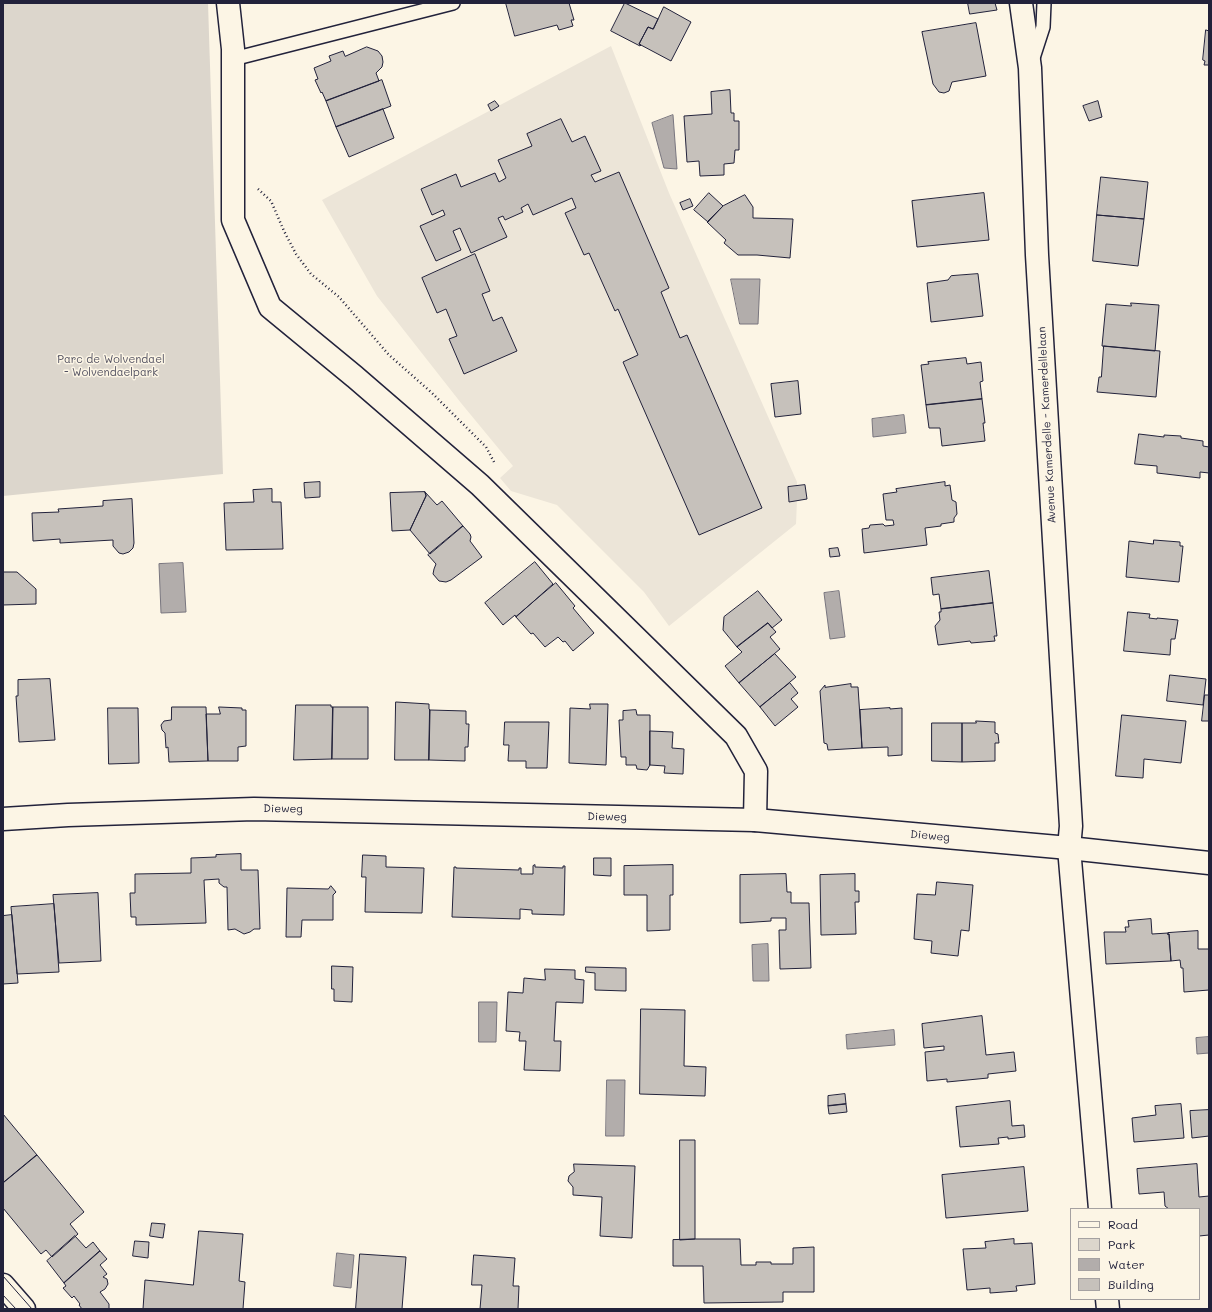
<!DOCTYPE html>
<style>
body{margin:0}
#map{position:relative;width:1212px;height:1312px;overflow:hidden;background:#fcf5e5;font-family:Mali,sans-serif}
canvas{display:block}
.frame{position:absolute;inset:0;border:4px solid #22223b;pointer-events:none}
.legend{position:absolute;left:1070px;top:1208px;width:130px;height:92px;box-sizing:border-box;background:#fcf5e5;border:1px solid #a5a1a1;margin:0;padding:5px 7px;list-style:none;font-size:12px;color:#22223b}
.legend li{display:flex;align-items:center;gap:8px;height:20px}
.legend b{width:20px;border:1px solid #a5a1a1}
</style>
<div id="map">
<canvas width="1212" height="1312"></canvas>
<div class="frame"></div>
<ul class="legend">
<li><b style="height:5px;background:#fcf5e5"></b>Road</li>
<li><b style="height:11px;background:#dcd6cc"></b>Park</li>
<li><b style="height:11px;background:#b2adab"></b>Water</li>
<li><b style="height:11px;background:#c6c1bb"></b>Building</li>
</ul>
</div>
<script>
const ctx = document.querySelector('canvas').getContext('2d');
ctx.lineJoin = 'round';
function paint(path, color) {
  ctx.fillStyle = color;
  ctx.fill(path, 'evenodd');
}
function strokePath(path, color, width, dash) {
  ctx.strokeStyle = color;
  ctx.lineWidth = width;
  ctx.lineCap = dash ? 'butt' : 'round';
  ctx.setLineDash(dash || []);
  ctx.stroke(path);
}
function write(font, color, halo, rows, align = 'center') {
  ctx.font = font + ' Mali,sans-serif';
  ctx.lineWidth = 3;
  ctx.setLineDash([]);
  ctx.textBaseline = 'middle';
  ctx.strokeStyle = halo;
  ctx.fillStyle = color;
  for (const [text, x, y, turn = 0] of rows) {
    ctx.save();
    ctx.translate(x, y);
    ctx.rotate((+turn || 0) * Math.PI / 180);
    ctx.textAlign = isNaN(turn) ? turn : align;
    if (halo) ctx.strokeText(text, 0, 0);
    ctx.fillText(text, 0, 0);
    ctx.restore();
  }
}
paint(new Path2D(`
 M611 46 669 193 797 482V486L788 488 789 501 797 500 796 524 669 626 644 592 557 505 511 491 500 478 513 466 461 403 377 296 322 200Z`), '#ece5d8');
paint(new Path2D(`
 M3 3H208L223 474 3 496Z`), '#dcd6cc');
const water = new Path2D(`
 M673 115 677 169 664 168 652 123Z
 M731 279H760L758 324H740Z
 M904 415 906 433 873 437 872 419Z
 M183 563 186 612 161 613 159 564Z
 M839 591 845 637 830 639 824 593Z
 M768 944 769 981H753L752 945Z
 M479 1002H497L496 1042H479Z
 M894 1030 895 1045 847 1049 846 1035Z
 M1209 1037V1053L1197 1054 1196 1038Z
 M607 1080H625L624 1136H606Z
 M337 1253 354 1255 351 1288 334 1286Z`);
paint(water, '#b2adab');
strokePath(water, '#78757e', 1);
const building = new Path2D(`
 M506 3H569L574 20H571L573 26 559 30 557 25 515 36Z
 M625 3 658 19 653 29 648 27 639 44 641 45 640 46 611 31Z
 M968 3H995L997 10 970 14Z
 M664 7 691 22 671 61 639 44 648 27 653 29Z
 M976 23 986 76 952 82 949 91 944 93 939 92 933 84 922 32Z
 M1206 30 1209 31V65H1204L1205 61 1203 60Z
 M367 47 378 51 382 56 383 62 382 67 376 73 379 81 326 101 322 92 321 93 315 80 318 79 314 68 331 61 329 56 343 51 345 56Z
 M382 80 391 106 336 127 326 101Z
 M730 90 731 113H734V121H739V150H735L734 163 724 164V175L700 176 699 161 687 162 684 116 712 114 711 92Z
 M495 101 499 106 491 111 488 105Z
 M1098 101 1102 117 1089 121 1083 106Z
 M383 109 394 138 349 157 336 127Z
 M561 119 572 142 585 136 601 171 591 175 595 182 619 172 669 288 661 292 680 338 687 335 762 508 699 535 623 362 638 355 618 309 615 311 589 253 584 255 565 213 576 208 572 198 533 215 528 204 521 208 523 212 505 220 503 216 498 218 507 237 471 253 460 228 453 231 461 250 436 261 420 226 445 215 443 210 432 215 421 189 456 174 461 187 495 173 499 182 506 178 498 160 532 146 527 134Z
 M1101 177 1148 182 1144 219 1097 215Z
 M709 193 723 206 708 222 694 210Z
 M984 193 989 240 917 247 912 201Z
 M745 195 753 207V218L793 219 790 258 757 255H738L724 243 726 240 707 222 723 206Z
 M690 199 693 206 683 210 680 203Z
 M1097 215 1144 219 1138 266 1093 261Z
 M475 254 490 291 482 294 493 321 502 317 517 351 464 374 449 339 457 336 446 309 437 313 422 278Z
 M978 274 983 316 931 322 927 283 948 280 951 276Z
 M1131 303 1159 305 1155 351 1102 346 1106 304 1131 306Z
 M1104 346 1160 351 1156 397 1097 392 1099 377H1101Z
 M966 358 967 364 981 362 983 381 980 382 982 399 926 405 921 365 929 364 928 362Z
 M798 381 801 414 775 417 771 384Z
 M982 399 985 423H983L985 441 942 446 940 428H929L926 405Z
 M1139 434 1164 437V435L1181 436V438L1203 441V446L1209 447V473L1200 472V478L1157 473V466L1135 464Z
 M320 482V497L305 498 304 483Z
 M945 482V486L950 485 952 500 956 502 957 514 954 518V522L941 524V526L925 528 927 545 864 553 862 529 869 528 870 525 883 524 885 526 894 525 893 520H886L883 494 897 492 896 489Z
 M805 485 807 499 789 502 788 487Z
 M272 489V502H281L283 549 226 550 224 503 254 502 253 490Z
 M425 492 426 496 410 530 392 531 390 493Z
 M425 492 437 505 442 501 463 526 430 554 410 530 426 496Z
 M132 499 134 543 133 548 129 552 123 554 119 553 113 546V540L60 543V539L33 541 32 513 59 512 58 509 103 506V501Z
 M463 526 470 534 471 537 470 541 482 557 451 580 446 582 439 581 433 574 434 569 436 564 428 555Z
 M1154 540 1180 542V546H1183L1179 582 1126 577 1129 541 1153 544Z
 M838 548 840 556 830 557 829 549Z
 M535 562 553 584 516 617 515 615 503 625 485 603Z
 M989 571 993 603 941 609 939 594 933 595 931 578Z
 M3 572H17L36 589V604L3 605Z
 M556 583 575 606 573 608 594 633 573 651 565 641 563 642 558 637 545 647 533 633 531 634 516 617Z
 M758 591 782 620 772 628 768 623 737 647 723 630 724 617Z
 M993 603 997 636H994L995 641 971 643 970 641 938 645 935 626 940 620 939 612H941V609Z
 M1128 612 1150 614 1149 618 1157 619V618L1178 620 1175 639H1171L1170 655 1124 651Z
 M768 623 776 632 770 637 780 649 739 683 725 666 742 652 737 647Z
 M775 654 796 677 760 707 739 683Z
 M1170 675 1206 679 1203 705 1167 701Z
 M50 679 55 740 19 742 16 696H18V680Z
 M790 683 798 693 791 699 798 707 775 726 760 707Z
 M851 684V687H858L862 748 828 750 827 744 824 743 820 691 825 685V687Z
 M1205 695H1209V721H1202Z
 M396 702 429 704V709L430 710 429 760H395Z
 M590 704H608L606 765 569 763 570 708 590 709Z
 M296 705H331V707H333L332 759 294 760Z
 M172 707H206L208 761 169 762 168 747 166 748 165 733 162 730 161 725 164 721 171 720Z
 M219 707 242 708V710H246V746L238 747V761H208L206 714H220Z
 M333 707H368V759H332Z
 M108 708H138L139 763 109 764Z
 M890 708V709L902 708V755L888 756V747L862 748 860 710Z
 M430 710 466 711V724H469L468 747H465V761L429 760Z
 M636 710 637 715H650V765L647 770 637 769 636 765H626V757H621L619 720H623V711Z
 M1122 715 1186 721 1181 763 1144 759 1143 778 1116 776Z
 M976 721 995 722V733L998 734 999 743H995V761L962 762V723H976Z
 M505 722H549L547 768H526V761H508L509 745H504Z
 M932 723H962V762L932 761Z
 M650 731 673 732 672 748 684 749 683 774 664 773 665 766 650 765Z
 M241 854V870H258L260 929H254L250 932 244 934 235 929 228 930 227 887H224L219 883V879L204 880 206 923 136 925V917H131L130 893H135V874L191 873V858L216 857V855Z
 M363 855 386 856V867L424 868 422 913 365 912 366 877H362Z
 M594 858H611V876L594 875Z
 M535 865V867L563 868V866H565L564 915 532 914V910L520 909V919L452 917 454 867H456V868L519 870V868H521V874H533V866Z
 M673 865V895H670V930L647 931V895H624V866Z
 M786 874 787 892H791V903H809L811 968 780 969 779 930H786V918H771V921L740 923V875Z
 M855 874V891H859V902H855L856 934 821 935 820 875Z
 M937 882 973 885 969 931 961 930 958 956 931 953 932 941 914 939 917 894 935 895Z
 M331 886 336 892 333 895V920H302L301 937H286L287 888 328 889Z
 M98 893 101 961 59 963 53 895Z
 M54 904 59 972 17 974 11 907Z
 M12 915 18 983 3 984V916Z
 M1151 919 1152 934 1168 933V935L1169 934 1171 961 1106 964 1104 932H1126L1125 927H1129L1128 921Z
 M1198 931V949H1209V990L1184 992 1183 968H1181L1180 960 1171 961 1169 934 1168 935V933Z
 M332 966 353 967 352 1002 334 1001V989H332Z
 M586 967 626 968V991L595 990V973L586 972Z
 M545 969 575 970V979L584 980 583 1003 556 1002 554 1041H561L560 1071 524 1070 526 1041H519L520 1032 506 1031 508 992 523 993 524 978 545 980Z
 M641 1009 685 1010 684 1066 706 1067 705 1096 640 1094Z
 M982 1016 986 1055 1014 1052 1016 1071 988 1074V1078L947 1082V1079L927 1081 925 1052 944 1050V1046L924 1048 922 1024Z
 M845 1094 846 1104 828 1106V1096Z
 M1010 1101 1012 1126 1024 1125 1025 1137 1008 1139V1137L998 1138 999 1144 960 1147 956 1107Z
 M846 1104 847 1112 829 1114 828 1106Z
 M1181 1104 1184 1138 1134 1142 1132 1118 1156 1115 1155 1106Z
 M1209 1110V1136L1192 1138 1190 1111Z
 M3 1114 37 1155 3 1183Z
 M680 1140H695V1239L680 1240Z
 M37 1155 84 1212 70 1224 78 1234 52 1257 46 1250 41 1254 3 1208V1183Z
 M574 1164 635 1166 632 1238 600 1236 602 1197 573 1195V1187L568 1181 569 1176 574 1172Z
 M1197 1164 1199 1197 1209 1196V1235L1199 1236V1209H1169L1165 1206 1164 1192 1139 1194 1137 1169Z
 M1024 1167 1028 1211 946 1218 942 1175Z
 M152 1223 165 1224 163 1238 150 1236Z
 M199 1231 243 1234 239 1281 245 1282 243 1309H143L145 1280 193 1285Z
 M75 1236 86 1248 93 1242 100 1251 64 1283 47 1261Z
 M695 1239H740L741 1265H756V1262H771V1264H793V1248L814 1247V1292H783V1302L704 1303 703 1266H673V1240Z
 M1014 1239V1244L1032 1243 1035 1284 1016 1286 1017 1291 990 1293V1288L967 1290 963 1249 986 1248 985 1242Z
 M135 1241 149 1242 148 1258 133 1256Z
 M100 1251 107 1259 100 1265 107 1274 103 1277 107 1279 108 1284 105 1289 100 1292 109 1304V1309H82L79 1305 80 1304 74 1296 72 1298 63 1288 66 1286 64 1283Z
 M360 1254 406 1257 402 1309H356Z
 M474 1255 515 1258 513 1286H519L518 1309H480L482 1285H472Z`);
paint(building, '#c6c1bb');
strokePath(building, '#22223b', 1);
const lane = new Path2D(`
 M233 59 453 3
 M1032 61 1043 27 1044 3`);
const street = new Path2D(`
 M228 3 233 49V220L270 307 355 377 480 485 736 736 756 771 755 820
 M1021 3 1030 68 1037 255 1071 826 1069 848 1100 1209
 M1107 1299 1108 1309`);
const secondary = new Path2D(`
 M3 819 68 815 254 809 755 820 1069 848 1209 863
 M3 1285 24 1309`);
strokePath(lane, '#22223b', 16);
strokePath(street, '#22223b', 25);
strokePath(secondary, '#22223b', 25);
strokePath(new Path2D(`
 M258 189 271 201 284 231 296 254 311 274 339 297 389 355 432 393 486 447 494 462`), '#22223b', 2.5, [1, 3]);
strokePath(lane, '#fcf5e5', 13);
strokePath(street, '#fcf5e5', 22);
strokePath(secondary, '#fcf5e5', 22);
strokePath(new Path2D(`
 M3 1276 32 1309
 M3 1295 16 1309`), '#22223b', 1);
write('11px', '#504f5f', '#fcf5e5', [
 ["Parc de Wolvendael",111,360],
 ["- Wolvendaelpark",111,373]
]);
write('11px', '#22223b', '#fcf5e5', [
 ["Avenue Kamerdelle - Kamerdellelaan",1047,425,-93],
 ["Dieweg",283,809,1],
 ["Dieweg",607,817,1],
 ["Dieweg",930,836,5]
]);
</script>
